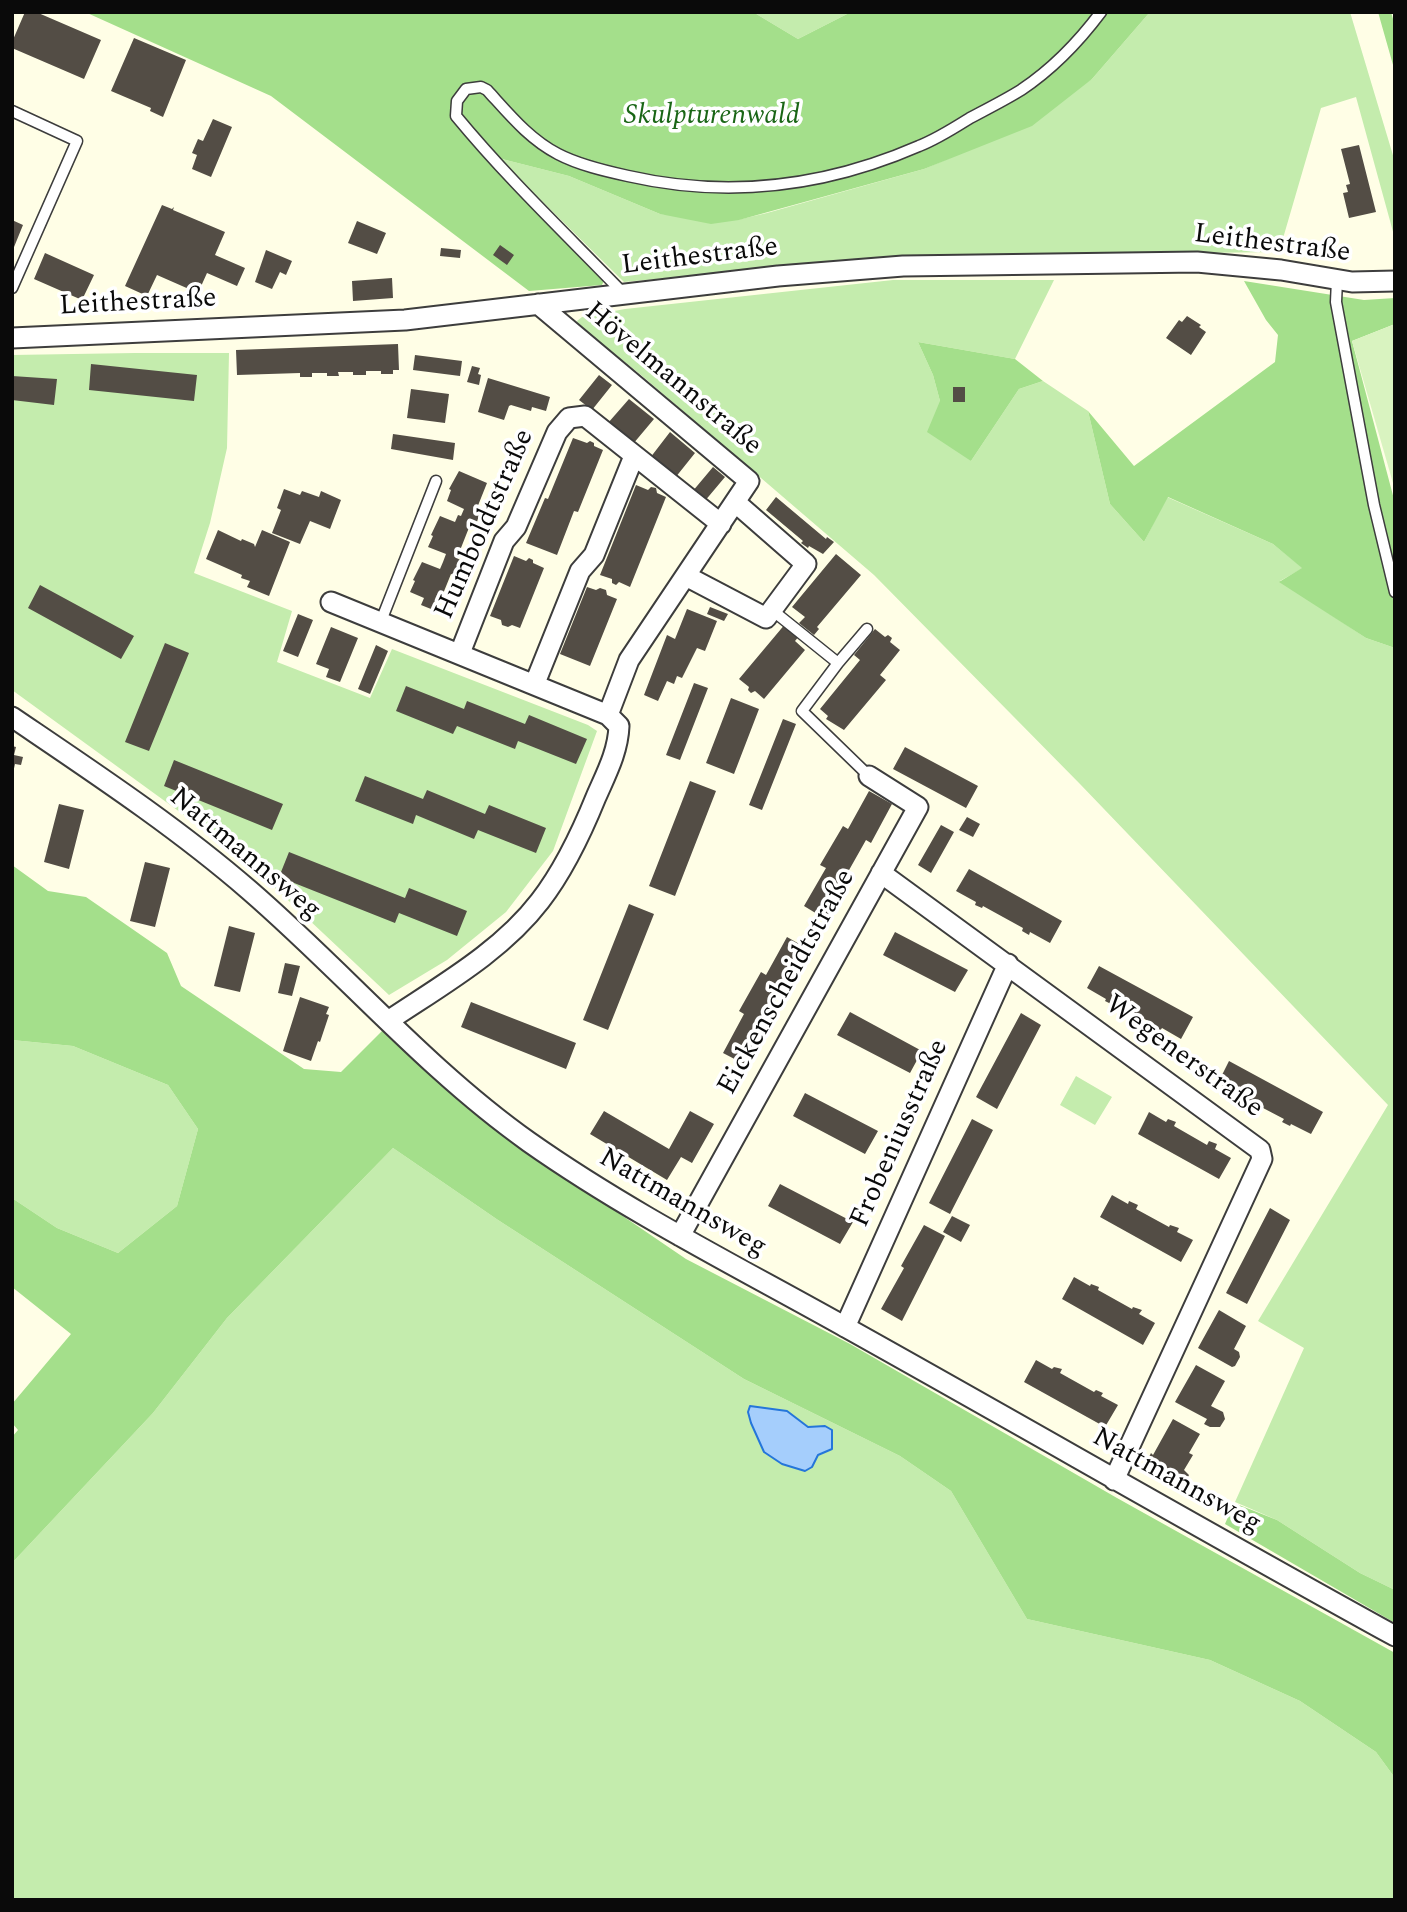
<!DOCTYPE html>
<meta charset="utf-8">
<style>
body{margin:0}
#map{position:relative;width:1407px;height:1912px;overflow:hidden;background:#fffee6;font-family:Spectral,serif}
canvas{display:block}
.frame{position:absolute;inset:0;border:14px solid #0a0a0a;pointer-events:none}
</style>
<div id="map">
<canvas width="1407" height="1912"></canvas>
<div class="frame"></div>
</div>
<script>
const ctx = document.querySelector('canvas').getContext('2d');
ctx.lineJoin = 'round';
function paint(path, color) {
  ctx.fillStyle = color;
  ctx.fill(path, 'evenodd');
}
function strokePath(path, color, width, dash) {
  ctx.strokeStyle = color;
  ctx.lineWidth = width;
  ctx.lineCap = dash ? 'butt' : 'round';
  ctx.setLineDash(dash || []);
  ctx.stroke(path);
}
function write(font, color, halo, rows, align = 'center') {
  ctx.font = font + ' Spectral,serif';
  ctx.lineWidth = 7;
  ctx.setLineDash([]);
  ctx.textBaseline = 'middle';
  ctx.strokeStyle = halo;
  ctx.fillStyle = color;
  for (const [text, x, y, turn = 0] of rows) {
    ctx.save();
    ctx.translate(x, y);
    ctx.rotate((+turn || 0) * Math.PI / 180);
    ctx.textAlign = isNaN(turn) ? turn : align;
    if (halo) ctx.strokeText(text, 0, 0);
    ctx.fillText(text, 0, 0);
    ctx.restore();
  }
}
paint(new Path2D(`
 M753 12H851L798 39Z
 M1150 12H1350L1395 162V239L1356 97 1321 108 1279 252 943 256 859 260 624 282 498 158 569 176 660 214 737 220 767 213 924 169 976 147 1092 79Z
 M893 280H1054L1015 359 918 342 933 375 940 401 971 461 1019 389 1043 381 1088 411 1110 504 1144 542 1167 497 1273 544 1303 568 1280 581 1366 638 1395 648V1590L1360 1573 1277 1520 1235 1502 1304 1348 1258 1321 1388 1105 1080 784 874 575 641 375 578 325 577 321 582 317 625 309Z
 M135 353H229L227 448 210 523 194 573 292 611 277 662 370 698 392 649 588 725 597 731 553 851 506 912 447 960 389 995 258 872 206 831 12 690V355Z
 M12 1040 73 1046 168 1085 198 1129 177 1206 118 1253 57 1228 12 1198Z
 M1076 1076 1112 1097 1095 1125 1060 1105Z
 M393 1148 498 1220 744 1379 900 1456 951 1491 1027 1619 1210 1660 1300 1701 1376 1752 1395 1778V1900H12V1563L153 1413 227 1318Z`), '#c4ecad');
paint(new Path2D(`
 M85 12H753L798 39 851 12H1150L1092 79 1032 126 924 169 739 220 711 224 660 214 569 176 498 158 606 276 602 285 529 291 271 96Z
 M1378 12H1391L1395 26V72Z
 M1244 281 1364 300 1395 298V324L1352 341 1395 503V648L1366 638 1279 582 1302 568 1273 544 1168 497 1144 542 1110 504 1088 411 1134 466 1275 362 1278 335 1266 320Z
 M918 342 1015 359 1043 381 1019 389 971 461 927 432 940 401 933 375Z
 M12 865 48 891 86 897 167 953 181 986 304 1069 341 1072 387 1026 536 1157 686 1259 850 1344 1117 1498 1395 1653V1778L1376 1752 1300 1701 1210 1660 1027 1619 951 1491 900 1456 744 1379 498 1220 393 1148 227 1318 153 1413 12 1563V1437L18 1430 12 1423V1404L71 1334 12 1287V1198L57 1228 118 1253 177 1206 198 1129 168 1085 73 1046 12 1040Z
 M1234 1503 1277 1520 1360 1573 1395 1590V1623L1225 1524Z`), '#a4df8b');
paint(new Path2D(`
 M1395 324V490L1352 341Z`), '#d9f3c0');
const water = new Path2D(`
 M750 1406 787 1411 808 1427 825 1426 832 1430V1449L818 1455 812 1467 805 1471 782 1464 764 1452 751 1423 748 1412Z`);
paint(water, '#a5cefc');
strokePath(water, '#2576da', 2);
paint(new Path2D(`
 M25 12H36L101 40 84 79 12 48V42Z
 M134 38 186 60 163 117 150 111 151 108 111 91Z
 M213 119 232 127 211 177 192 169 197 155 192 153 198 139 203 141Z
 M1359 145 1376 212 1349 218 1343 193 1348 192 1346 185 1350 184 1341 149Z
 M162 205 172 209 174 207 173 210 225 232 215 255 245 268 237 286 207 273 198 293 157 275 147 296 125 286Z
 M12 220 23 225 12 252Z
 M357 221 386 233 377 254 348 243Z
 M500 245 514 255 507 265 493 255Z
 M441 248 461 250 460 258 440 256Z
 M266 250 292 261 286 275 280 272 272 289 255 282Z
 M45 253 94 275 82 300 34 279Z
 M392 278 393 298 353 301 352 281Z
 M1187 316 1201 325 1199 327 1206 332 1191 355 1166 338 1179 320 1182 322Z
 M398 344 399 370H393V374H381V371H366V375H353V372H338L339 376H327V373H312V377H300V373L237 375 236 350Z
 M415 355 462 361 460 376 413 370Z
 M91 364 197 375 194 401 89 390Z
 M472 366 480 368 478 374 481 375 479 385 467 382Z
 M599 375 612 385 592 410 579 400Z
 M12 376 57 379 54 405 12 400Z
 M488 378 550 397 546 411 532 407 531 411 511 405 509 406 504 420 478 412Z
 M953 387H965V402H953Z
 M411 389 449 394 445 423 407 418Z
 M629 399 654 419 633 444 608 423Z
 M670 432 695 453 675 478 650 458Z
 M393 434 455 443 453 460 391 449Z
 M573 438 587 443 590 441 594 443V446L603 450 578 512 574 511 557 555 526 543 545 498 548 499Z
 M713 467 725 477 704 502 692 492Z
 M459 471 487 483 475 513 479 515 477 522 472 520 457 558 460 560 458 568 455 575 451 574 436 611 421 605 424 598 410 592 415 581 413 580 422 562 440 569 443 562 446 554 428 547 433 536 431 535 440 516 455 522 458 515 461 516 464 509 447 501 451 490 449 489Z
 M636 485 648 490 651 487 656 488 657 493 666 497 630 587 619 582 616 585 612 583V579L600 575Z
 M284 489 300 495 302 491 319 497 321 491 341 500 330 529 310 521 300 544 272 533 281 510 277 508Z
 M776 497 826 539 827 537 834 542 823 554 809 546 808 548 801 543 803 541 766 510Z
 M218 530 241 541 242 539 254 544 255 547 262 530 290 542 269 596 247 587 250 581 241 578 242 575 206 559Z
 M836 554 861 575 817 627 819 629 814 635 799 623 805 617 792 607Z
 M514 556 526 561 529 558 533 560V563L544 568 520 628 512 625 508 627 502 625 501 620 490 616Z
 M40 585 134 636 121 659 28 608Z
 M587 587 596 590 600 588 606 590 607 595 617 599 590 666 560 654Z
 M710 607 728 614 724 621 707 614Z
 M687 609 717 621 705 651 697 648 682 678 677 676 674 684 667 681 658 701 644 695 667 635 675 639Z
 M298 614 313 620 298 657 283 651Z
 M786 623 800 635 795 641 805 650 764 699 755 691 751 693 748 690 749 687 739 679Z
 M331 627 358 638 340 682 326 677 329 669 316 664Z
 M875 629 885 637 888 635 892 638 890 642 900 650 880 675 886 680 844 730 826 719 828 716 820 709 860 660 854 655Z
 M165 643 189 653 149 751 125 742Z
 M376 645 388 651 370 694 358 689Z
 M694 683 708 688 680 760 666 755Z
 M406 686 464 709 467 701 525 724 529 715 587 739 576 764 518 741 515 749 457 726 453 734 396 711Z
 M731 698 759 709 734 774 706 763Z
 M783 719 796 724 762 810 749 805Z
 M12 746 16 747 14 755 23 757 21 765 15 764 13 773Z
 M905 747 978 786 966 808 893 769Z
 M174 760 283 804 272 830 164 786Z
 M365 776 423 799 427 790 485 814 489 805 546 828 536 853 478 830 474 839 416 815 413 824 355 801Z
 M690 781 716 791 675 896 649 886Z
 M869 791 892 804 871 843 866 840 844 879 849 881 827 920 804 906 826 868 820 865 843 826 848 829Z
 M59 804 84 810 69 869 44 862Z
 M967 817 980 824 973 837 959 830Z
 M941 825 954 832 931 873 918 865Z
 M289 852 405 898 409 888 467 911 457 936 399 913 395 923 279 877Z
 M145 862 170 868 155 927 130 921Z
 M969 869 1062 921 1050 943 1030 932 1029 935 1022 931 1023 928 983 906 982 908 975 905 976 902 956 891Z
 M629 904 654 914 608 1030 583 1020Z
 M229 926 255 933 240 992 214 986Z
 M895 932 968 970 955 992 883 955Z
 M787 937 810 950 789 989 784 986 762 1024 768 1027 746 1065 723 1053 744 1014 739 1011 761 972 766 975Z
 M285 963 300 966 292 996 278 993Z
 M1099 966 1193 1017 1181 1039 1162 1028 1160 1031 1152 1027 1154 1024 1114 1003 1113 1005 1105 1001 1106 999 1087 988Z
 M300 997 329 1007 326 1014 329 1015 320 1042 318 1041 311 1061 283 1051Z
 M471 1002 576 1043 566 1069 461 1027Z
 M850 1012 922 1051 910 1073 837 1035Z
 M1021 1013 1041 1025 997 1109 976 1097Z
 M1229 1061 1323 1112 1311 1134 1291 1124 1290 1126 1282 1122 1284 1119 1244 1098 1243 1100 1235 1097 1237 1093 1218 1083Z
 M805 1093 878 1131 865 1154 793 1116Z
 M604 1111 669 1149 690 1111 714 1124 692 1163 681 1157 667 1180 590 1134Z
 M1149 1112 1166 1122 1168 1119 1176 1122 1174 1126 1207 1145 1209 1141 1217 1144 1215 1149 1231 1158 1219 1179 1138 1134Z
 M972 1119 993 1130 950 1214 929 1203Z
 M780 1184 853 1222 840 1244 768 1206Z
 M1112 1195 1128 1204 1129 1201 1138 1205 1136 1209 1169 1227 1170 1225 1179 1228 1177 1232 1193 1240 1181 1262 1100 1217Z
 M1270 1208 1290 1220 1247 1304 1226 1293Z
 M952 1216 970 1225 961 1242 943 1232Z
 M924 1225 945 1236 902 1321 881 1309 904 1268 901 1266Z
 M1074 1277 1090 1286 1091 1284 1099 1287 1098 1290 1132 1309 1133 1307 1142 1310 1139 1314 1155 1323 1143 1345 1062 1299Z
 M1219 1310 1246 1326 1234 1349 1239 1352 1240 1357 1235 1366 1232 1367 1198 1348Z
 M1036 1360 1052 1369 1054 1367 1062 1369 1060 1373 1094 1392 1096 1390 1103 1393 1101 1396 1118 1405 1105 1427 1024 1382Z
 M1196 1365 1225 1381 1211 1406 1223 1412 1225 1419 1220 1427H1210L1204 1424 1207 1419 1175 1402Z
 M1173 1419 1200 1434 1189 1453 1193 1455 1184 1470 1189 1475 1185 1483 1182 1484 1174 1480 1173 1476 1147 1461 1151 1453 1153 1455Z`), '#534d45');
const service = new Path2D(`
 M12 111 77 141 12 288
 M1337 280 1336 302 1374 505 1395 592
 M624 294C567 235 508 179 456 116L457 101 466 89 481 87 487 90C509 114 529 139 558 154 579 165 605 171 628 176 729 199 825 187 919 146 937 139 954 128 970 118 987 109 1005 100 1021 90 1051 70 1080 40 1101 12
 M772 610 838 663
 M381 621 436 481
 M867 629 838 663 802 711 869 776`);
const minor = new Path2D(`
 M538 304 749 481 629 660 608 715
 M12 338 405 320 778 276 903 266 1197 262 1281 270 1352 282 1395 281
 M686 576 766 618 806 564 735 502
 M331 602 608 715 619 726C618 752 606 774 596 797 581 834 564 870 540 901 501 952 440 986 388 1021
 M460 653 504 541 516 527 557 432 569 418 585 416 721 524
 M535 683 580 571 594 555 634 456
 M12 717C93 772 175 826 249 890 344 972 426 1069 529 1142 630 1213 740 1268 847 1328 1030 1430 1211 1535 1395 1636
 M881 873 1260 1150 1262 1159 1114 1480
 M680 1236 918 807 869 776
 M845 1327 1008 964`);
strokePath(service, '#3d3d3d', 13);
strokePath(minor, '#3d3d3d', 23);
strokePath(service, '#fff', 10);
strokePath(minor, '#fff', 19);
write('italic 28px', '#1a6616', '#fff', [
 ["Skulpturenwald",712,118]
]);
write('28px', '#0a0a0a', '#fff', [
 ["Leithestraße",1272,245,7],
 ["Leithestraße",700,258,-7],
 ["Leithestraße",138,304,-3],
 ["Hövelmannstraße",672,380,40],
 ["Humboldtstraße",486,525,-66],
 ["Nattmannsweg",244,855,40],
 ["Eickenscheidtstraße",788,983,-61],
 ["Wegenerstraße",1183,1058,36],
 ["Frobeniusstraße",901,1134,-66],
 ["Nattmannsweg",682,1204,30],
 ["Nattmannsweg",1176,1482,29]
]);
</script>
